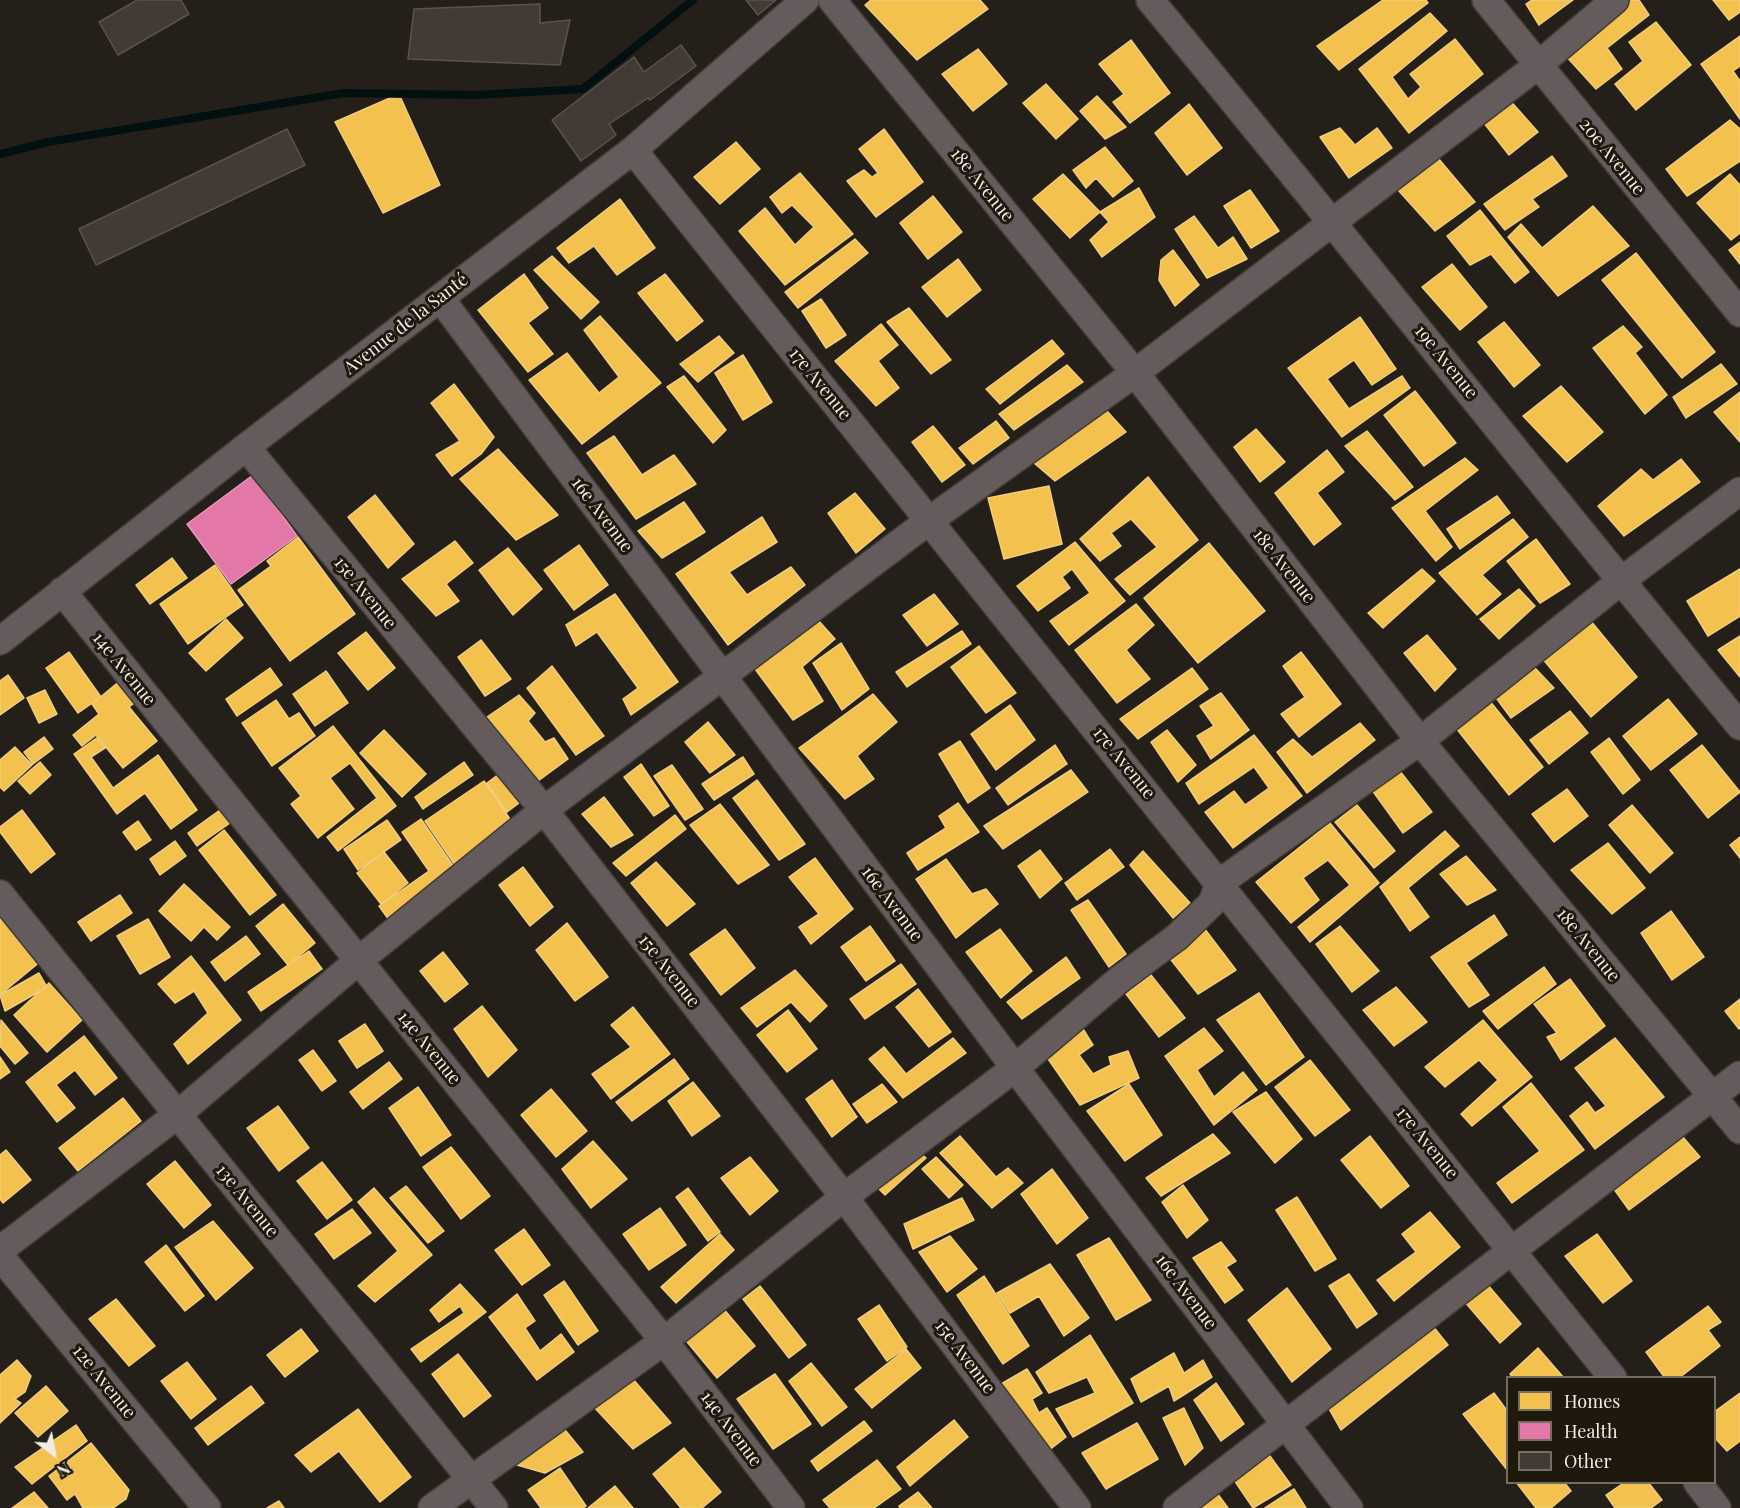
<!DOCTYPE html>
<meta charset="utf-8">
<style>
body{margin:0}
#map{position:relative;width:1740px;height:1508px;overflow:hidden;background:#242019;font-family:"Playfair Display",serif}
canvas{display:block}
.legend{position:absolute;left:1506px;top:1376px;width:210px;height:108px;box-sizing:border-box;background:#1f180c;border:2px solid #736d62;margin:0;padding:8px 10px;list-style:none;font-size:18px;color:#f1ede4}
.legend li{display:flex;align-items:center;gap:12px;height:30px}
.legend b{width:30px;border:2px solid #736d62}
.north{position:absolute;left:24px;top:1424px;width:60px;height:60px;-webkit-text-stroke:4px #1f180c;paint-order:stroke;rotate:148deg;font-size:16px;font-weight:700;line-height:24px;text-align:center;color:#f1ede4}
.north::after{content:'';display:block;margin:auto;width:21px;height:27px;background:#f1ede4;clip-path:polygon(50% 0,100% 100%,50% 72%,0 100%)}
</style>
<div id="map">
<canvas width="1740" height="1508"></canvas>
<ul class="legend">
<li><b style="height:16px;background:#f2c14e"></b>Homes</li>
<li><b style="height:16px;background:#e377a8"></b>Health</li>
<li><b style="height:16px;background:#413a35"></b>Other</li>
</ul>
<div class="north">N</div>
</div>
<script>
const ctx = document.querySelector('canvas').getContext('2d');
ctx.lineJoin = 'round';
function paint(path, color) {
  ctx.fillStyle = color;
  ctx.fill(path, 'evenodd');
}
function strokePath(path, color, width, dash) {
  ctx.strokeStyle = color;
  ctx.lineWidth = width;
  ctx.lineCap = dash ? 'butt' : 'round';
  ctx.setLineDash(dash || []);
  ctx.stroke(path);
}
function write(font, color, halo, rows, align = 'center') {
  ctx.font = font + ' "Playfair Display",serif';
  ctx.lineWidth = 6;
  ctx.setLineDash([]);
  ctx.textBaseline = 'middle';
  ctx.strokeStyle = halo;
  ctx.fillStyle = color;
  for (const [text, x, y, turn = 0] of rows) {
    ctx.save();
    ctx.translate(x, y);
    ctx.rotate((+turn || 0) * Math.PI / 180);
    ctx.textAlign = isNaN(turn) ? turn : align;
    if (halo) ctx.strokeText(text, 0, 0);
    ctx.fillText(text, 0, 0);
    ctx.restore();
  }
}
const homes = new Path2D(`
 M871 0H980L988 9 917 60 865 5Z
 M1383 0H1426L1428 3 1339 70 1317 46Z
 M1532 0H1573L1539 25 1526 4Z
 M1632 0H1639L1649 15 1607 48 1622 69 1596 89 1564 54Z
 M1713 0H1740V12L1729 20Z
 M1430 13 1447 31 1392 77 1408 99 1421 87 1410 74 1455 39 1483 74 1409 133 1359 69Z
 M1656 22 1691 65 1636 110 1615 84 1643 61 1629 42Z
 M1740 36V66L1733 71 1740 81V119L1701 64Z
 M1131 40 1170 93 1130 123 1113 102 1124 94 1099 64Z
 M978 49 1007 84 973 111 942 74Z
 M1046 84 1078 119 1056 139 1023 103Z
 M399 94 440 185 383 213 335 122Z
 M1097 96 1126 127 1105 139 1080 111Z
 M1507 97 1538 132 1509 155 1480 118Z
 M1189 104 1222 148 1187 175 1155 133Z
 M1730 120 1740 129V161L1687 196 1666 169Z
 M1340 128 1355 145 1377 128 1392 148 1349 178 1320 137Z
 M884 129 923 182 876 217 847 181 864 170 872 177 878 173 859 149Z
 M736 142 760 169 720 204 694 177Z
 M1105 147 1133 181 1113 197 1096 178 1086 188 1073 170Z
 M1552 156 1567 176 1532 199 1539 207 1505 230 1484 204Z
 M1438 158 1475 202 1435 231 1398 190Z
 M800 173 853 234 785 285 739 231 765 208 795 245 814 227 792 205 782 213 770 197Z
 M1063 174 1100 212 1070 238 1033 199Z
 M1730 174 1740 185V233L1731 240 1697 203Z
 M1139 188 1155 217 1102 257 1090 240 1109 222 1100 212Z
 M1250 190 1279 231 1251 248 1224 206Z
 M933 196 962 232 928 259 900 223Z
 M620 199 655 248 617 275 594 246 569 263 557 248Z
 M1593 206 1629 246 1558 296 1508 237 1521 224 1542 248Z
 M1480 210 1529 272 1515 283 1491 254 1470 265 1447 236Z
 M1194 216 1218 248 1233 237 1247 259 1207 278 1175 229Z
 M855 239 868 253 798 308 785 292Z
 M1740 242V264L1729 250Z
 M1173 250 1199 285 1175 306 1159 280 1161 260Z
 M1636 253 1715 352 1682 378 1602 280Z
 M552 256 599 302 581 319 534 270Z
 M958 259 981 290 947 317 922 287Z
 M1452 264 1487 307 1460 330 1422 287Z
 M524 274 548 308 528 323 553 354 528 372 478 310Z
 M665 274 703 321 677 341 638 293Z
 M821 299 846 335 826 348 802 311Z
 M909 308 951 360 931 374 887 322Z
 M600 316 661 383 582 444 529 380 567 353 599 393 619 377 584 330Z
 M1360 317 1396 369 1372 385 1354 360 1327 379 1349 409 1402 376 1410 388 1342 437 1288 368Z
 M1504 322 1540 365 1514 387 1478 342Z
 M881 324 898 345 878 361 899 388 876 406 835 361Z
 M1623 326 1642 347 1635 353 1667 395 1645 414 1593 348Z
 M719 336 734 353 698 382 680 364Z
 M1052 340 1064 354 1000 404 986 389Z
 M743 355 772 402 743 420 715 373Z
 M1721 364 1737 384 1686 418 1673 397Z
 M1067 365 1083 382 1014 430 999 414Z
 M684 376 726 430 713 443 667 387Z
 M454 384 494 437 481 454 452 476 436 455 460 441 431 403Z
 M1561 386 1603 432 1567 462 1523 416Z
 M1415 391 1456 443 1424 466 1384 415Z
 M1740 392V442L1714 412Z
 M1106 410 1126 432 1055 481 1034 463Z
 M996 421 1009 438 973 464 959 448Z
 M933 426 965 465 942 482 912 442Z
 M1256 429 1285 462 1260 482 1234 447Z
 M1367 431 1413 487 1395 500 1345 446Z
 M614 436 642 475 674 455 696 484 636 519 587 453Z
 M498 449 558 515 516 540 460 479Z
 M1327 450 1344 472 1317 493 1341 524 1314 545 1275 493Z
 M1465 458 1478 470 1425 511 1452 547 1436 561 1392 508Z
 M1681 459 1700 482 1624 536 1598 506 1641 469 1653 480Z
 M1148 477 1198 540 1130 595 1115 579 1157 547 1131 519 1111 533 1121 546 1100 561 1080 539Z
 M1049 486 1062 544 1004 559 988 498Z
 M855 493 885 529 856 553 828 513Z
 M375 495 414 544 388 568 348 517Z
 M1497 496 1510 513 1460 549 1447 529Z
 M684 502 705 532 662 558 638 531Z
 M762 517 777 542 729 572 747 595 791 567 805 585 728 645 676 574Z
 M1513 519 1528 537 1482 575 1501 594 1477 615 1439 573Z
 M298 537 355 614 290 661 238 590 271 566 267 561Z
 M1536 539 1570 584 1540 603 1507 561Z
 M455 541 473 563 446 584 459 601 436 616 402 579Z
 M1075 542 1125 601 1069 645 1050 621 1090 593 1072 569 1062 577 1070 588 1038 611 1017 586Z
 M1209 543 1265 611 1198 663 1144 598Z
 M579 545 608 585 574 610 544 570Z
 M508 548 542 589 513 615 479 570Z
 M172 558 187 578 150 604 136 585Z
 M215 565 243 605 188 644 160 604Z
 M1422 569 1435 581 1383 628 1368 613Z
 M1740 569V616L1708 636 1687 601Z
 M1519 589 1535 606 1499 639 1480 619Z
 M615 594 678 682 631 715 623 699 638 688 597 632 576 646 566 625Z
 M934 594 958 624 927 646 903 615Z
 M1136 604 1154 625 1126 650 1150 679 1117 703 1075 650Z
 M226 619 243 638 206 671 189 653Z
 M818 620 835 639 802 667 823 701 793 720 755 669Z
 M1590 620 1637 677 1591 717 1542 658Z
 M962 631 971 644 907 687 896 672Z
 M366 632 395 668 368 690 338 653Z
 M1427 635 1456 669 1435 691 1404 653Z
 M1740 636V677L1718 650Z
 M481 640 511 679 485 696 458 657Z
 M841 643 869 689 842 710 813 663Z
 M979 646 1016 693 986 713 951 667Z
 M69 652 101 697 78 713 46 668Z
 M1301 652 1341 704 1299 737 1281 714 1305 697 1283 666Z
 M552 666 604 736 576 755 527 688Z
 M1534 667 1554 688 1511 718 1494 695Z
 M270 668 282 685 237 716 226 699Z
 M1192 668 1208 689 1138 739 1120 719Z
 M326 671 348 703 315 726 293 694Z
 M8 675 24 698 0 715V681Z
 M121 680 137 701 129 707 157 741 123 768 96 735 82 746 73 735 99 714 92 704Z
 M45 690 57 714 39 723 27 698Z
 M1221 693 1249 730 1211 759 1197 736 1214 726 1200 706Z
 M873 694 897 722 857 756 874 779 845 799 799 748Z
 M519 695 535 713 528 721 545 742 554 738 568 759 538 781 487 717Z
 M1668 699 1697 734 1651 770 1623 736Z
 M276 700 289 719 299 713 315 736 272 766 242 723Z
 M1489 700 1543 767 1509 795 1456 728Z
 M1010 705 1035 740 996 770 971 734Z
 M1570 711 1588 733 1549 764 1530 740Z
 M708 722 735 755 710 773 685 742Z
 M1360 723 1375 740 1307 793 1277 752 1293 739 1312 757Z
 M333 726 396 806 338 851 327 837 377 798 350 763 330 778 354 809 318 838 291 804 301 796 279 768Z
 M384 730 426 774 402 797 360 753Z
 M1167 730 1196 765 1178 782 1151 742Z
 M1254 735 1302 796 1233 848 1205 812 1234 791 1245 805 1269 788 1254 767 1199 804 1186 783Z
 M44 737 53 749 33 764 24 752Z
 M98 737 105 748 91 757 113 788 158 755 197 810 171 829 145 793 117 814 74 754Z
 M1609 738 1640 780 1623 794 1591 752Z
 M960 741 990 788 968 803 939 754Z
 M1055 745 1067 764 1008 805 996 788Z
 M1702 745 1740 792 1708 818 1670 770Z
 M15 747 32 765 4 791 0 787V760Z
 M743 757 754 774 714 800 702 784Z
 M40 762 51 775 30 794 18 781Z
 M464 762 473 775 423 809 415 797Z
 M641 764 669 806 654 816 624 777Z
 M672 765 703 809 685 820 654 776Z
 M1071 770 1088 792 1003 849 984 826Z
 M1399 770 1432 812 1403 833 1372 790Z
 M499 774 519 803 507 812 487 783Z
 M757 780 805 844 779 860 733 798Z
 M484 781 514 825 455 865 425 821Z
 M1567 789 1588 816 1554 842 1532 814Z
 M604 797 633 835 611 847 582 814Z
 M958 803 979 832 918 870 907 853 946 828 939 816Z
 M720 804 769 865 738 884 690 825Z
 M1357 805 1395 851 1374 868 1335 822Z
 M1632 805 1673 853 1650 873 1609 825Z
 M22 810 55 854 31 873 0 832V827Z
 M220 810 230 823 197 846 188 833Z
 M675 815 686 829 626 876 613 863Z
 M421 819 458 873 389 920 379 906 429 871 402 832Z
 M387 820 401 840 358 870 344 849Z
 M138 821 151 840 136 850 123 832Z
 M1330 823 1379 883 1310 942 1298 927 1350 885 1328 860 1303 878 1319 900 1291 923 1256 882Z
 M224 830 276 895 250 915 199 850Z
 M1445 831 1459 846 1408 888 1429 917 1410 931 1380 887Z
 M1740 837V858L1730 845Z
 M175 841 186 856 160 875 150 859Z
 M1608 843 1645 888 1612 914 1571 870Z
 M1110 849 1124 867 1077 900 1065 883Z
 M1040 850 1062 879 1040 898 1018 866Z
 M1143 851 1190 903 1173 918 1130 865Z
 M384 852 408 883 381 904 357 873Z
 M1466 856 1496 890 1467 905 1440 874Z
 M815 858 853 909 811 944 799 927 819 914 789 877Z
 M946 859 972 894 986 889 998 904 956 938 916 879Z
 M656 862 695 904 667 926 631 883Z
 M523 867 553 907 530 926 499 885Z
 M184 884 230 927 217 940 204 927 191 941 159 911Z
 M120 895 132 913 91 941 78 922Z
 M1088 900 1126 954 1109 967 1071 910Z
 M283 904 315 943 288 965 256 926Z
 M1671 911 1704 957 1672 980 1641 933Z
 M0 915 47 956 1 994 0 992Z
 M1494 915 1507 935 1466 963 1489 995 1469 1007 1431 957Z
 M148 919 170 957 140 974 117 936Z
 M567 923 608 977 575 1001 536 950Z
 M870 926 895 961 866 981 841 947Z
 M1340 926 1379 971 1352 992 1316 944Z
 M1204 928 1236 970 1198 994 1168 956Z
 M725 929 755 968 721 995 690 954Z
 M1000 929 1032 971 1001 998 966 952Z
 M246 936 260 954 225 981 211 962Z
 M309 951 322 969 261 1011 248 992Z
 M443 952 468 984 445 1002 420 971Z
 M191 956 241 1020 188 1064 174 1044 208 1013 194 991 175 1003 158 984Z
 M1066 957 1080 978 1022 1019 1007 1002Z
 M901 964 916 984 865 1019 850 999Z
 M1544 967 1556 984 1498 1029 1483 1011Z
 M795 970 827 1006 810 1022 791 1002 757 1027 741 1008Z
 M39 973 47 987 5 1011 0 995Z
 M1151 975 1185 1018 1159 1037 1126 994Z
 M1570 979 1605 1026 1561 1060 1547 1037 1557 1033 1534 1004Z
 M49 983 82 1020 47 1052 14 1015Z
 M1396 987 1427 1022 1394 1046 1363 1010Z
 M918 989 951 1032 929 1047 896 1007Z
 M1259 993 1304 1057 1266 1085 1217 1020Z
 M1740 999V1028L1739 1029 1725 1011Z
 M482 1006 517 1050 488 1077 454 1029Z
 M633 1007 670 1054 611 1099 592 1074 631 1047 611 1025Z
 M788 1010 817 1049 787 1072 757 1035Z
 M1 1020 28 1053 15 1064 0 1046Z
 M1483 1020 1532 1077 1472 1126 1461 1114 1498 1080 1479 1060 1445 1087 1425 1067Z
 M365 1024 383 1051 357 1068 339 1041Z
 M1080 1024 1093 1045 1079 1055 1093 1074 1111 1065 1109 1057 1128 1051 1139 1078 1080 1105 1044 1053Z
 M1204 1028 1223 1051 1197 1070 1214 1097 1243 1072 1257 1090 1214 1125 1165 1056Z
 M84 1036 117 1078 95 1095 75 1070 56 1085 75 1108 57 1122 26 1082Z
 M953 1038 966 1053 903 1098 869 1059 884 1047 906 1074Z
 M1615 1038 1664 1097 1595 1149 1570 1116 1587 1102 1595 1113 1606 1106 1575 1068Z
 M313 1050 336 1081 322 1091 299 1060Z
 M0 1057 10 1072 0 1079Z
 M674 1059 689 1079 632 1121 616 1102Z
 M1310 1060 1350 1110 1315 1136 1275 1087Z
 M389 1062 402 1079 363 1109 350 1092Z
 M832 1080 857 1117 832 1137 806 1099Z
 M693 1082 720 1116 692 1136 668 1101Z
 M1531 1083 1584 1150 1512 1203 1497 1183 1540 1151 1503 1107Z
 M882 1084 897 1102 867 1123 853 1104Z
 M1129 1084 1162 1135 1125 1161 1087 1111Z
 M418 1087 451 1135 421 1156 389 1108Z
 M551 1089 587 1131 556 1157 521 1115Z
 M1266 1092 1302 1139 1275 1163 1233 1112Z
 M123 1098 141 1121 78 1171 59 1148Z
 M278 1106 309 1148 279 1171 247 1128Z
 M1213 1134 1230 1153 1161 1196 1146 1178Z
 M960 1136 996 1177 1008 1168 1023 1183 992 1208 940 1153Z
 M1370 1136 1409 1186 1381 1208 1341 1160Z
 M1682 1136 1700 1157 1629 1210 1611 1185Z
 M593 1141 627 1179 591 1208 562 1169Z
 M451 1147 490 1196 461 1219 423 1167Z
 M6 1150 31 1180 3 1203 0 1199V1155Z
 M918 1151 926 1158 885 1195 874 1184Z
 M750 1157 778 1191 750 1215 721 1178Z
 M936 1157 963 1185 949 1198 922 1169Z
 M175 1161 211 1205 184 1228 147 1184Z
 M322 1162 352 1200 327 1219 297 1181Z
 M1052 1169 1088 1218 1057 1244 1021 1194Z
 M1183 1185 1208 1220 1187 1238 1162 1202Z
 M406 1186 444 1231 428 1243 390 1198Z
 M374 1188 432 1255 375 1302 358 1286 398 1251 358 1202Z
 M688 1188 720 1232 708 1241 676 1197Z
 M1297 1197 1336 1259 1315 1271 1276 1210Z
 M962 1198 974 1220 913 1249 904 1224Z
 M660 1208 686 1245 649 1270 623 1234Z
 M352 1209 371 1233 334 1259 315 1234Z
 M1430 1212 1460 1247 1394 1301 1377 1280 1416 1252 1402 1234Z
 M213 1221 253 1268 216 1300 175 1247Z
 M524 1229 550 1265 522 1285 495 1250Z
 M720 1234 734 1250 676 1303 661 1287Z
 M1597 1234 1632 1281 1603 1303 1565 1256Z
 M950 1236 977 1269 947 1292 919 1252Z
 M1109 1238 1151 1300 1116 1320 1077 1255Z
 M1221 1242 1236 1261 1226 1267 1243 1290 1225 1303 1193 1258Z
 M166 1245 204 1296 185 1311 145 1262Z
 M1050 1264 1089 1318 1064 1336 1039 1296 1010 1313 997 1293Z
 M1349 1274 1377 1314 1357 1328 1329 1286Z
 M984 1276 1029 1346 1003 1364 957 1295Z
 M564 1281 598 1331 578 1345 544 1295Z
 M460 1284 486 1312 421 1362 411 1349 464 1313 460 1306 439 1322 430 1310Z
 M1487 1284 1521 1324 1500 1343 1464 1301Z
 M760 1286 806 1345 789 1358 743 1299Z
 M1287 1288 1331 1349 1292 1382 1248 1320Z
 M517 1294 535 1321 525 1328 540 1351 561 1334 574 1352 537 1380 489 1317Z
 M116 1299 155 1346 129 1366 89 1319Z
 M879 1305 907 1347 887 1361 858 1319Z
 M1708 1306 1721 1322 1708 1330 1720 1346 1679 1378H1665L1646 1352Z
 M722 1307 755 1346 717 1378 683 1337Z
 M1432 1325 1448 1345 1341 1430 1328 1407Z
 M301 1329 318 1351 285 1377 267 1355Z
 M1090 1335 1133 1403 1073 1437 1056 1409 1095 1393 1087 1377 1049 1393 1036 1372Z
 M1538 1348 1564 1378H1513L1510 1374Z
 M906 1349 921 1368 872 1408 855 1389Z
 M1174 1353 1184 1373 1203 1360 1212 1377 1174 1401 1169 1386 1141 1402 1131 1379Z
 M458 1354 491 1396 464 1417 432 1374Z
 M17 1360 31 1376 25 1392 15 1399 21 1403 0 1423V1375Z
 M187 1362 216 1399 191 1419 161 1381Z
 M811 1363 847 1407 822 1426 789 1381Z
 M1027 1369 1042 1393 1032 1399 1039 1413 1047 1408 1066 1437 1048 1451 1001 1384Z
 M775 1374 811 1424 773 1449 737 1399Z
 M632 1378 671 1423 633 1449 593 1406Z
 M1216 1383 1244 1424 1221 1441 1194 1400Z
 M46 1386 68 1411 38 1437 15 1413Z
 M251 1386 264 1403 208 1445 195 1428Z
 M1494 1393 1508 1412V1471L1463 1414Z
 M1740 1393V1441L1727 1451 1714 1437V1412Z
 M1184 1408 1203 1448 1185 1465 1163 1418Z
 M358 1409 411 1477 380 1502 339 1451 311 1472 295 1455Z
 M954 1420 968 1437 910 1486 897 1467Z
 M864 1421 872 1431 818 1471 811 1461Z
 M1137 1423 1158 1459 1106 1489 1082 1453Z
 M76 1425 87 1441 32 1484 15 1467Z
 M561 1425 583 1452 545 1473 510 1463Z
 M91 1443 129 1490 126 1499 113 1508H83L75 1494 67 1500 49 1476Z
 M684 1448 721 1492 702 1508H681L653 1474Z
 M1267 1452 1291 1485 1253 1508 1232 1477Z
 M877 1460 901 1489 874 1508H830L823 1500Z
 M560 1468 586 1506 583 1508H541L528 1490Z
 M1516 1482H1564L1571 1491 1551 1508H1536Z
 M1625 1482H1648L1662 1500 1651 1508H1615L1606 1495Z
 M615 1486 633 1508H588Z
 M1294 1489 1306 1508H1265Z
 M34 1492 48 1508H12Z
 M918 1492 932 1508H900L899 1506Z
 M1217 1493 1228 1508H1195Z
 M279 1501 284 1508H267Z`);
paint(homes, '#f2c14e');
strokePath(homes, '#f2ce7b', 1.5);
const health = new Path2D(`
 M253 475 297 536 231 584 187 524Z`);
paint(health, '#e377a8');
strokePath(health, '#e79aba', 1.5);
strokePath(new Path2D(`
 M0 154 48 142 344 93 475 95 583 89 693 0`), '#030f10', 8);
const building = new Path2D(`
 M137 0H181L189 14 118 55 99 22Z
 M746 0H776L758 15Z
 M540 4V23L570 20 560 65 408 59 414 9Z
 M681 45 696 66 650 100 648 98 609 124 616 135 581 161 552 120 634 57 644 72Z
 M287 129 305 165 96 265 79 229Z`);
paint(building, '#413a35');
strokePath(building, '#58534f', 1.5);
const minor = new Path2D(`
 M832 0 1135 373 1420 741 1740 1130
 M1150 0C1349 240 1541 485 1740 726
 M1486 0 1740 313
 M633 150 1613 1378
 M440 298 1015 1068 1349 1508
 M246 447 544 810 844 1197 1077 1508
 M62 591 664 1341 791 1508
 M0 641 246 447 633 150 805 0
 M0 894 494 1508
 M0 1250 177 1115 358 961 544 810 930 520 1135 373 1537 66 1615 0
 M0 1256 207 1508
 M1697 1482 1717 1508
 M432 1508 664 1341 844 1197 1015 1068 1120 979 1177 937 1212 903 1219 883 1420 741 1621 581 1740 491
 M1177 1508 1740 1075`);
strokePath(minor, '#403c36', 30);
strokePath(minor, '#655b5d', 27);
write('18px', '#f1ede4', '#1f180c', [
 ["20e Avenue",1612,157,51],
 ["18e Avenue",982,185,51],
 ["Avenue de la Santé",406,324,-38],
 ["19e Avenue",1446,362,51],
 ["17e Avenue",820,384,51],
 ["16e Avenue",602,515,53],
 ["18e Avenue",1284,566,52],
 ["15e Avenue",365,593,51],
 ["14e Avenue",124,669,51],
 ["17e Avenue",1124,763,51],
 ["16e Avenue",892,904,53],
 ["18e Avenue",1588,945,51],
 ["15e Avenue",669,971,52],
 ["14e Avenue",429,1048,51],
 ["17e Avenue",1427,1143,51],
 ["13e Avenue",247,1201,51],
 ["16e Avenue",1186,1292,53],
 ["15e Avenue",965,1357,53],
 ["12e Avenue",104,1382,51],
 ["14e Avenue",731,1429,53]
]);
</script>
